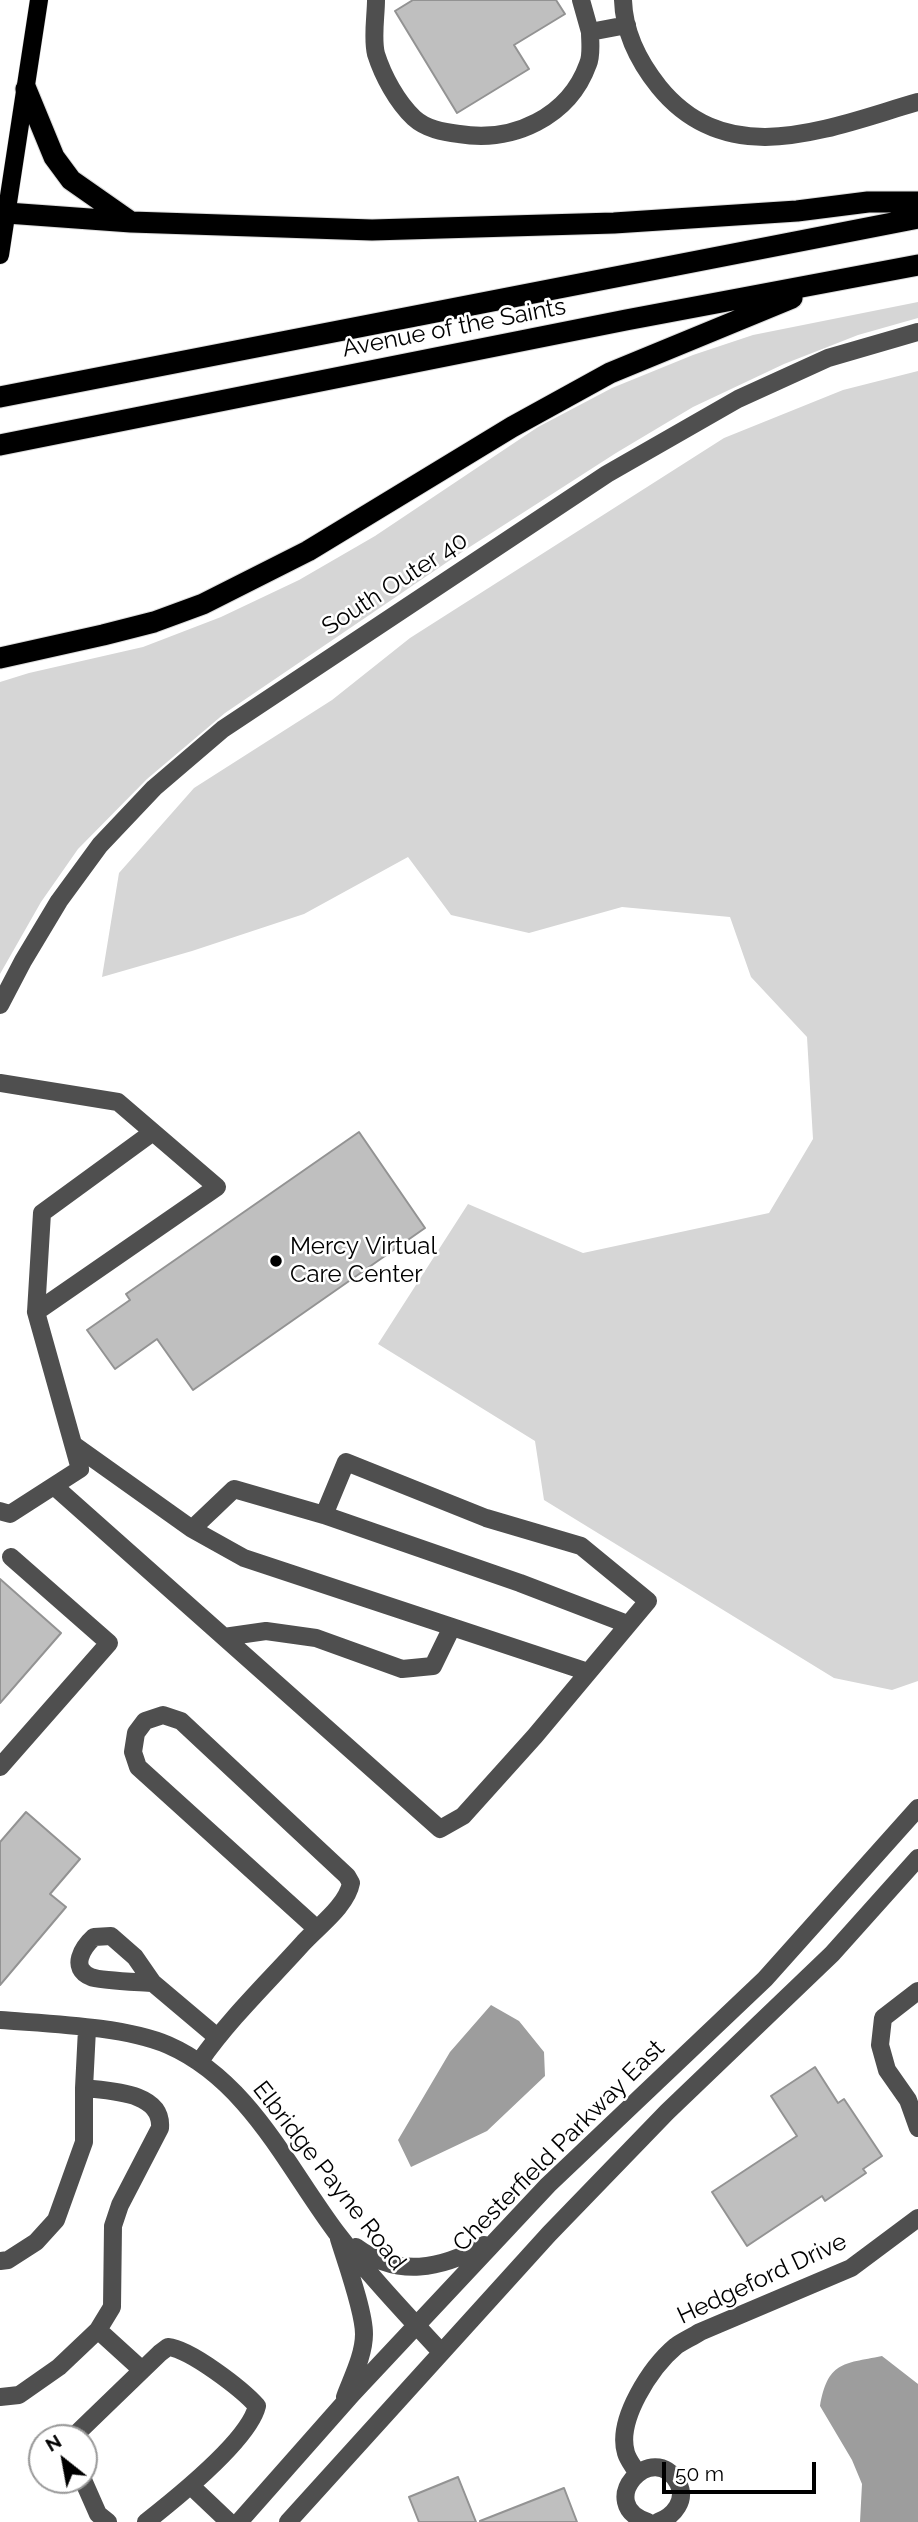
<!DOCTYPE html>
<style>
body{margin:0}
#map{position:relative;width:918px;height:2522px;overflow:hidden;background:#fff;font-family:Raleway,sans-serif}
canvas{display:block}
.north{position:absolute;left:28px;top:2424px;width:70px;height:70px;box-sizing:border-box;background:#fff;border:2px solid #999;border-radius:50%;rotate:329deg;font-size:19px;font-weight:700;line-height:28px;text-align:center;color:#000}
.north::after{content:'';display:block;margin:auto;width:24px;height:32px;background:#000;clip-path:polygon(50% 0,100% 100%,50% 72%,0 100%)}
.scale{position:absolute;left:662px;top:2462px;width:154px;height:32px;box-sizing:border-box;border:4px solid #000;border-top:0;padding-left:9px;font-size:21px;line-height:24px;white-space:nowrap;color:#000;-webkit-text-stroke:5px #fff;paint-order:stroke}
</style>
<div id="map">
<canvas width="918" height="2522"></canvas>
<div class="north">N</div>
<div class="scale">50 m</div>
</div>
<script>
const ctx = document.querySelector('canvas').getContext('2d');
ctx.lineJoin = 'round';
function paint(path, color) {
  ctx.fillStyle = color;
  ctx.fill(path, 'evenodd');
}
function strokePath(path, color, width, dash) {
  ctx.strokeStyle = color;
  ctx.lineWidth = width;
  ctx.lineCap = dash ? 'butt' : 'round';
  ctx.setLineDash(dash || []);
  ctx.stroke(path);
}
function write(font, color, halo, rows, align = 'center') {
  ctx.font = font + ' Raleway,sans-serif';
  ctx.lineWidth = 5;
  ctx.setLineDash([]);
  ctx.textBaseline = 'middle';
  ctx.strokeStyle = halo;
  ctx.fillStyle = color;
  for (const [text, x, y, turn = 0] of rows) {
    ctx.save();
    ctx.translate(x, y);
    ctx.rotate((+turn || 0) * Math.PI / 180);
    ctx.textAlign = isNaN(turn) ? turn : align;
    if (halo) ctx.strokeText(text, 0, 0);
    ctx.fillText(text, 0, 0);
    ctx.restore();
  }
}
paint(new Path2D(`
 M918 302V318L858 335 784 364 693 407 616 453 465 550 225 713 147 779 78 849 41 902 0 974V682L29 673 143 647 221 617 299 580 375 536 538 427 612 388 693 355 753 335Z
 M918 371V1681L892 1690 834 1678 544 1500 535 1441 378 1344 468 1204 583 1253 769 1213 813 1139 807 1037 751 977 730 917 622 907 529 933 451 915 408 857 304 914 192 951 102 977 119 873 194 788 332 700 410 638 724 438 843 390Z`), '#d6d6d6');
paint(new Path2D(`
 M491 2005 519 2021 544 2052 545 2076 487 2131 411 2167 398 2140 450 2052Z
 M882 2356 918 2384V2522H860L862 2484 852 2460 820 2406C828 2362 842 2364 882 2356Z`), '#9d9d9d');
const building = new Path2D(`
 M413 0H556L565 14 514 45 529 69 457 113 395 11Z
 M359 1132 425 1228 193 1390 157 1339 115 1369 87 1330 130 1300 126 1294Z
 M0 1579 61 1633 0 1703Z
 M26 1812 80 1859 50 1894 66 1907 0 1985V1842Z
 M815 2067 838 2103 844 2099 882 2156 863 2169 866 2173 825 2201 822 2196 747 2246 712 2192 797 2136 771 2096Z
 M458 2477 476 2522H419L409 2497Z
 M564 2488 577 2522H480V2521Z`);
paint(building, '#bfbfbf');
strokePath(building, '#939393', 2);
const major = new Path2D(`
 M0 255 39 0`);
const highway = new Path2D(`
 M26 89 54 157 71 180 131 222
 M7 213 131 222 372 230 614 223 797 211 868 202H918
 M0 397 918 218
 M0 445 626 320 918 265
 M0 658 103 635 154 622 203 604 308 551 512 427 610 373 792 298`);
strokePath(major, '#dbdbdb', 19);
strokePath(highway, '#dbdbdb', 23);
strokePath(new Path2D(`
 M376 0C376 16 372 38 376 54 383 76 397 102 414 118 426 129 443 132 459 134 513 143 569 117 588 64 592 55 590 42 590 32L627 25
 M581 0 590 32
 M623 0C624 34 639 62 659 87 729 173 830 127 918 102
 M0 1005 23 961 59 901 100 845 154 788 223 729 607 474 738 399 828 358 918 332
 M0 1083 118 1102 217 1187 36 1312 80 1469 10 1514 0 1511
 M36 1312 42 1213 153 1132
 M54 1486 440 1829 463 1816 535 1736 648 1601 581 1546 486 1518 346 1462 324 1515 234 1489 192 1529 74 1445
 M324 1515 520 1583 627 1624
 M192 1529 244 1558 588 1672
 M224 1637 266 1631 316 1638 402 1669 433 1666 452 1627
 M0 1767 109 1643 11 1557
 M153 1983C141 1982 100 1981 91 1977 69 1968 83 1947 94 1937L111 1936 135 1957 153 1983 217 2037
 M918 1991 883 2018 880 2045 887 2070 908 2100 918 2128
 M0 2020C49 2024 123 2026 168 2045 248 2080 286 2165 336 2232 368 2274 405 2313 441 2352
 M87 2029 84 2088C111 2091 163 2092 160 2128L120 2205 113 2226 112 2307 98 2330 142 2370
 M200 2061C230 2018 269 1981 304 1942 320 1925 347 1905 351 1883L347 1876 181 1721 163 1715 145 1721 136 1733 133 1752 138 1767 317 1929
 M339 2239C346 2262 364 2311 364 2334 364 2355 352 2378 345 2397
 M356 2247C398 2278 441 2269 484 2245
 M0 2261 8 2260 36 2242 56 2220 84 2142V2088
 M0 2397 19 2395 59 2367 98 2330
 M72 2438 160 2353 168 2347C190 2349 242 2389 257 2406 249 2440 174 2500 146 2522
 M637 2473C634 2467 628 2460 626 2453 616 2420 651 2367 676 2346 683 2341 692 2337 700 2332L851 2268 918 2218
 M83 2480 98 2514 108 2522
 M191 2486 229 2522
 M239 2522 353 2393 548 2185 765 1979 918 1808
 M288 2522 549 2234 667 2112 832 1954 918 1858
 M648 2522C593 2504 653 2437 678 2483 687 2500 674 2516 658 2522`), '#4f4f4f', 18);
strokePath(major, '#000', 18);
strokePath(highway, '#000', 21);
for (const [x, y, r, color] of [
 [276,1261,7,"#000"]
]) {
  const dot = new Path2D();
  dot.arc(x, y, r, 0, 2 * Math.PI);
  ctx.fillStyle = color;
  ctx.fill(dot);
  strokePath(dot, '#fff', 2.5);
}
write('24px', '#000', '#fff', [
 ["Avenue of the Saints",454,328,-11],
 ["South Outer 40",395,584,-33],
 ["Chesterfield Parkway East",559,2146,-45],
 ["Elbridge Payne Road",329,2176,52],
 ["Hedgeford Drive",762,2279,-25]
]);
write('24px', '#000', '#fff', [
 ["Mercy Virtual",290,1247],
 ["Care Center",290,1275]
], 'left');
</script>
